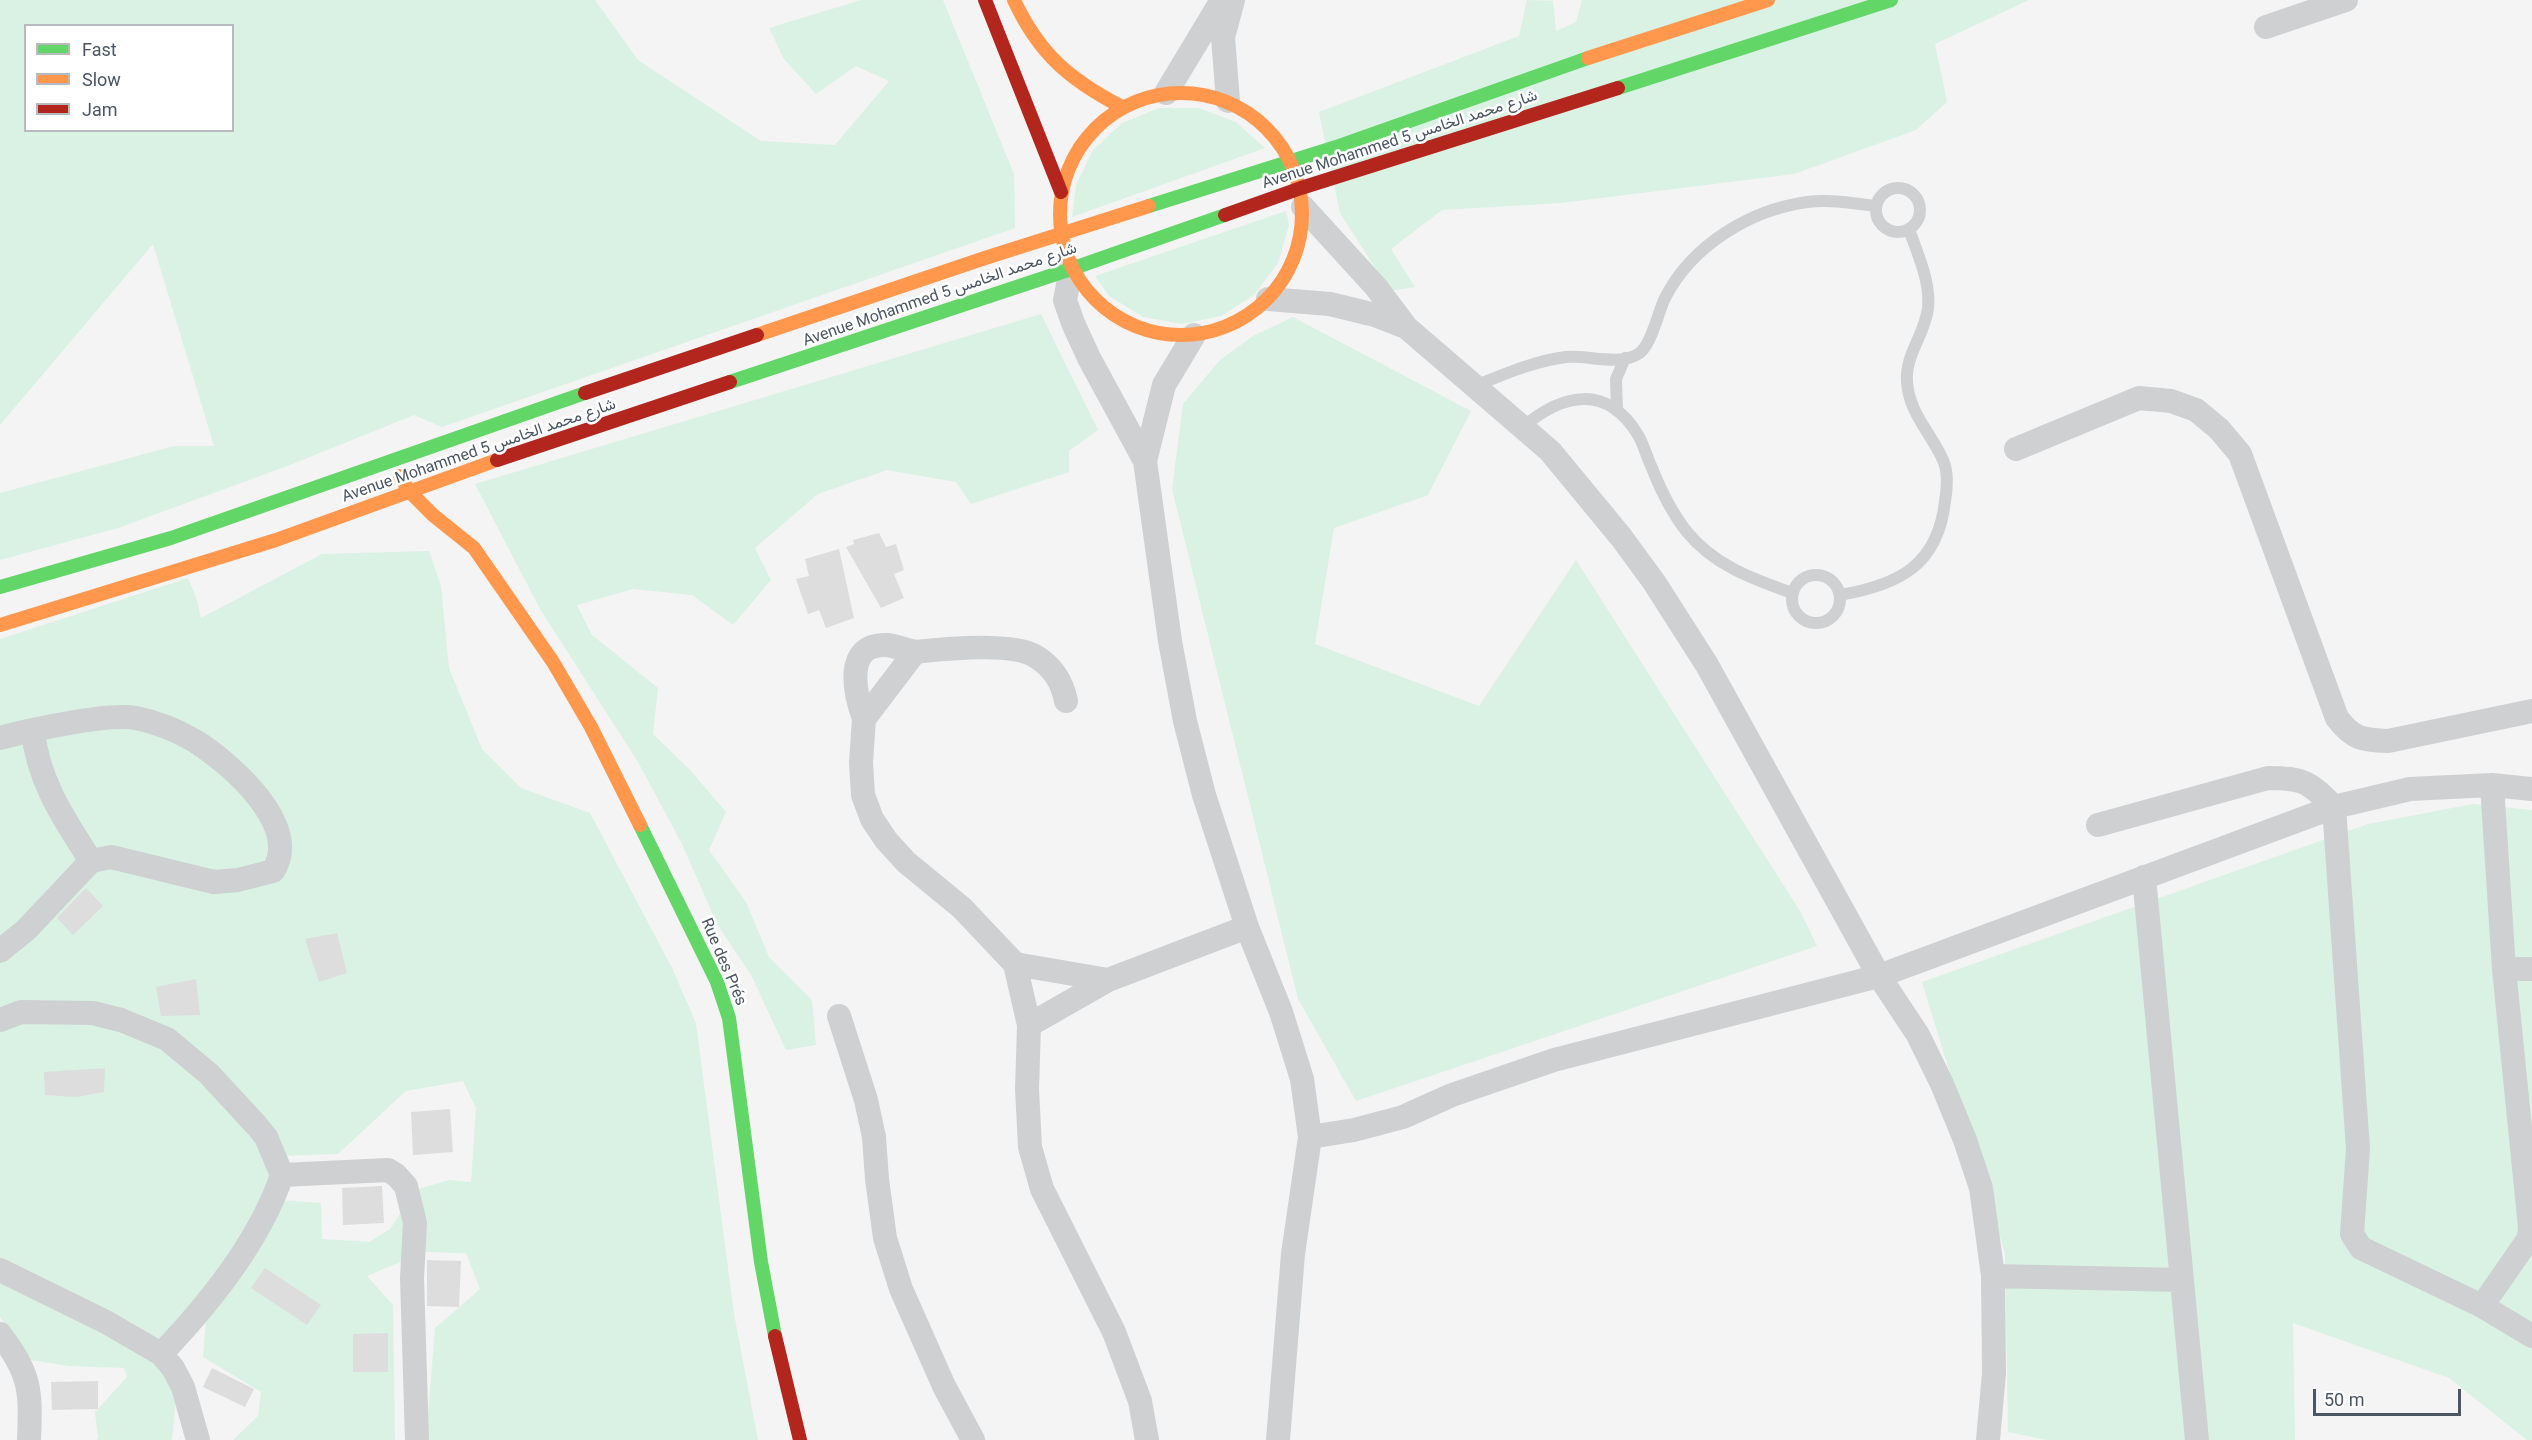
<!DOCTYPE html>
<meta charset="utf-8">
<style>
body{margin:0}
#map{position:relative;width:2532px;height:1440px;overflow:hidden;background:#f4f4f4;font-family:Roboto,sans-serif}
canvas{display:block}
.legend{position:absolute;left:24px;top:24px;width:210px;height:108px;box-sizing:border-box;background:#fff;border:2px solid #b7bbc0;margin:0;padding:8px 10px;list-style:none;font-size:18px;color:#4a5661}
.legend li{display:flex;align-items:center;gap:12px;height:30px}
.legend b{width:30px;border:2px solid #b7bbc0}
.scale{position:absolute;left:2313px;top:1389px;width:148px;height:27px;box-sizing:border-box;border:3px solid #4a5661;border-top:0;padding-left:8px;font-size:18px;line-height:21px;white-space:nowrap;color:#4a5661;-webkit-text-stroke:4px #fff;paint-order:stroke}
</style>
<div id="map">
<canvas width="2532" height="1440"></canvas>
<ul class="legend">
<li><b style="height:8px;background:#63d668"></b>Fast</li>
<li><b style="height:8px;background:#ff974d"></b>Slow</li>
<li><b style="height:8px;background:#b3261e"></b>Jam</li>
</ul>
<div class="scale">50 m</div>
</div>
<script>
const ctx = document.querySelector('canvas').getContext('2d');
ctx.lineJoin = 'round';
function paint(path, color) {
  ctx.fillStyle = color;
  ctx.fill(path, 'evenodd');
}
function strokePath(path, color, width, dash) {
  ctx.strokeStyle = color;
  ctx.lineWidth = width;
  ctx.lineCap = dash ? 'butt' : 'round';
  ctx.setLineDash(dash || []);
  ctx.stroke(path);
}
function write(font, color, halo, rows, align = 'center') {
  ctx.font = font + ' Roboto,Vazirmatn,sans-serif';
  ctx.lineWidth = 5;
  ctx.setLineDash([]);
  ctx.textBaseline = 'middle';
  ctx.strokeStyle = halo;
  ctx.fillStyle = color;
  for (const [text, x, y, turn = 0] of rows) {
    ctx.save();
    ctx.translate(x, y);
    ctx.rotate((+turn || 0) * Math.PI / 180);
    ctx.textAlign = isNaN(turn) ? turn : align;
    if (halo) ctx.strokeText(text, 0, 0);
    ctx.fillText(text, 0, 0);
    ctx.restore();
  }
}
paint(new Path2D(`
 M0 0H595L638 60 761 141 835 145 889 81 856 66 816 94 784 59 769 28 861 0H943L1014 174 1015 228 442 427 414 415 290 465 118 528 0 560V493L174 446H214L153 244 0 425ZM26 26H232V130H26Z
 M1527 0 1553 1 1556 31 1576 22 1582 0H2029L1935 44 1947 102 1916 130 1794 174 1561 203 1442 210 1391 249 1415 287 1390 291 1340 213 1319 112 1519 36Z
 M1159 108H1199L1236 122 1265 148 1072 217 1076 185 1093 150 1122 123Z
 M1286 211 1289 225 1278 263 1254 295 1221 316 1182 324 1143 317 1109 296 1095 276Z
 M1041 314 1098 430 1069 451V472L971 504 956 482 887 470 818 494 755 548 771 580 733 625 692 595 633 589 577 605 592 635 658 688 653 734 692 772 726 812 709 850 746 902 769 957 812 1000 816 1045 786 1050 751 975 717 924 682 844 638 762 540 609 475 484Z
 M1293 317 1471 411 1428 495 1334 528 1315 644 1479 706 1576 560 1800 911 1817 946 1356 1101 1298 999 1172 489 1183 404 1220 360 1253 336Z
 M429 551 441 586 449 668 482 749 521 788 590 813 672 968 696 1023 734 1314 758 1440H426L435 1328 480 1289 466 1253 424 1252 367 1276 393 1305 395 1440H233L258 1416 261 1392 203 1357 206 1319 173 1348 178 1377 172 1440H94L98 1439 95 1412 127 1377 124 1368 69 1366 30 1360 0 1317V1284H7L10 1262 0 1258V639L188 578 196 597 201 618 322 554ZM463 1081 476 1108 471 1182 449 1180 415 1190 390 1229 369 1242 322 1239 321 1203 275 1200 278 1156 338 1154 406 1091Z
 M2473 804 2532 810V1440H2527L2449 1378 2293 1323 2295 1440H2047L2008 1432 2005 1253 1922 982 2368 824Z`), '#d9f2e3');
paint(new Path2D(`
 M879 533 886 547 896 544 904 570 894 574 904 598 881 608 846 547 854 544 853 540Z
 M839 549 854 618 826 628 819 610 808 614 796 579 809 576 805 559Z
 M86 888 103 906 73 935 57 918Z
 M337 933 347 973 319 982 305 939Z
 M196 979 200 1015 161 1016 156 987Z
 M105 1068 104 1092 76 1097 45 1095 44 1072Z
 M450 1109 453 1152 413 1155 411 1112Z
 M382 1186 384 1223 343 1225 342 1188Z
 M427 1260 461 1261 459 1307 427 1306Z
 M265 1268 321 1305 307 1325 251 1288Z
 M388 1333V1372H353V1334Z
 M212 1368 254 1389 245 1407 203 1387Z
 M98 1381V1409L52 1410 51 1382Z`), '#ddddde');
strokePath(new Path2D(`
 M1876 210a22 22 0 1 1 44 0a22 22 0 1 1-44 0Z
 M1475 386C1505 374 1534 361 1566 357 1588 355 1619 366 1638 354 1651 347 1658 312 1665 298 1692 245 1750 210 1807 202 1830 199 1853 203 1876 206
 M1617 411 1616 379 1625 358
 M1523 427C1563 393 1607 384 1638 435 1644 445 1647 458 1652 468 1661 491 1672 513 1687 532 1715 566 1753 579 1792 593
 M1792 599a24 24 0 1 1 48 0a24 24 0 1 1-48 0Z
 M1840 595C1898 585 1938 566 1945 501 1947 489 1948 471 1943 460 1931 433 1909 413 1907 382 1905 354 1925 335 1928 308 1931 282 1917 253 1909 229`), '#ced0d2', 12);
strokePath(new Path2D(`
 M2266 27 2346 0
 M1166 93 1222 0
 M1228 101 1223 37 1233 0
 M1303 207 1376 287 1406 327 1550 451 1621 537 1654 582 1707 665 1879 976 1918 1035 1942 1084 1965 1140 1981 1188 1993 1276 1994 1373 1988 1440
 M1071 269 1065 300 1073 323 1089 358 1145 461 1170 641 1185 721 1204 795 1247 927 1281 1012 1302 1079 1310 1137 1293 1254 1278 1440
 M1268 299 1330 304 1375 315 1406 327
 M2016 449 2139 398 2171 401 2196 410 2219 429 2240 454 2337 718C2353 739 2362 740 2388 741L2532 711
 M1145 461 1164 385 1194 335
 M1066 701C1062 681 1053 667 1035 656 1012 642 942 649 915 652L864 719 861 762 863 795 872 819 886 840 906 862 962 908 1015 964 1029 1025 1027 1089 1030 1147 1042 1189 1114 1332 1140 1401 1147 1440
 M864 719C855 694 843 643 887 645 896 646 906 650 915 652
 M33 731C38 781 64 819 91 861
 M0 738C30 730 107 713 136 718 156 722 178 731 195 741 230 763 303 826 273 871L238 880 214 882 111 857 91 861 26 930 0 951
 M2098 825 2268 778C2304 778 2309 782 2334 807L2358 1149 2352 1234 2361 1248 2482 1306 2532 1336
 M2144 877 2197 1440
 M1015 964 1108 980 1247 927
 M2504 969H2532
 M839 1016 866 1100 874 1137 877 1179 885 1238 901 1289 944 1386 973 1440
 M0 1020 21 1012 93 1013 121 1020 167 1039 209 1074 257 1126 266 1137 282 1175C260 1240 208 1305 161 1354
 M1029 1025 1108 980
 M1310 1137 1354 1130 1403 1117 1452 1095 1554 1060 1879 976 2334 807 2410 789 2492 785 2532 789
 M282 1175 388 1170 396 1175 406 1186 415 1223 412 1278 417 1440
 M0 1270 106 1322 161 1354 173 1368 183 1387 198 1440
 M1993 1276 2181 1280
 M2482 1306 2525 1244 2529 1238 2530 1227 2504 969 2492 785
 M0 1334C31 1374 31 1391 29 1440`), '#ced0d2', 24);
strokePath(new Path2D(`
 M1618 88 1891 0
 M1149 206 1336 147 1588 58
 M730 382 1071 269 1225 215
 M0 587 171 538 585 393
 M640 825 717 982 729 1018 761 1262 775 1336`), '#63d668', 14);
strokePath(new Path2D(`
 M1014 0C1039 54 1070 80 1122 107
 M1588 58 1768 0
 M1060 214a121 121 0 1 1 242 0a121 121 0 1 1-242 0Z
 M757 335 985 258 1149 206
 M400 476 409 491 433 515 474 548 553 662 591 727 640 825
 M0 625 276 540 497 460`), '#ff974d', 14);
strokePath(new Path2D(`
 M985 0 1061 192
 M1225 215 1301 188 1618 88
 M585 393 757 335
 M497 460 730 382
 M775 1336 800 1440`), '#b3261e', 14);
write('16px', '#4a5661', '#fff', [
 ["Avenue Mohammed 5 شارع محمد الخامس",1400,140,-18],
 ["Avenue Mohammed 5 شارع محمد الخامس",940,295,-19],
 ["Avenue Mohammed 5 شارع محمد الخامس",479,451,-19],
 ["Rue des Prés",723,962,67]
]);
</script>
